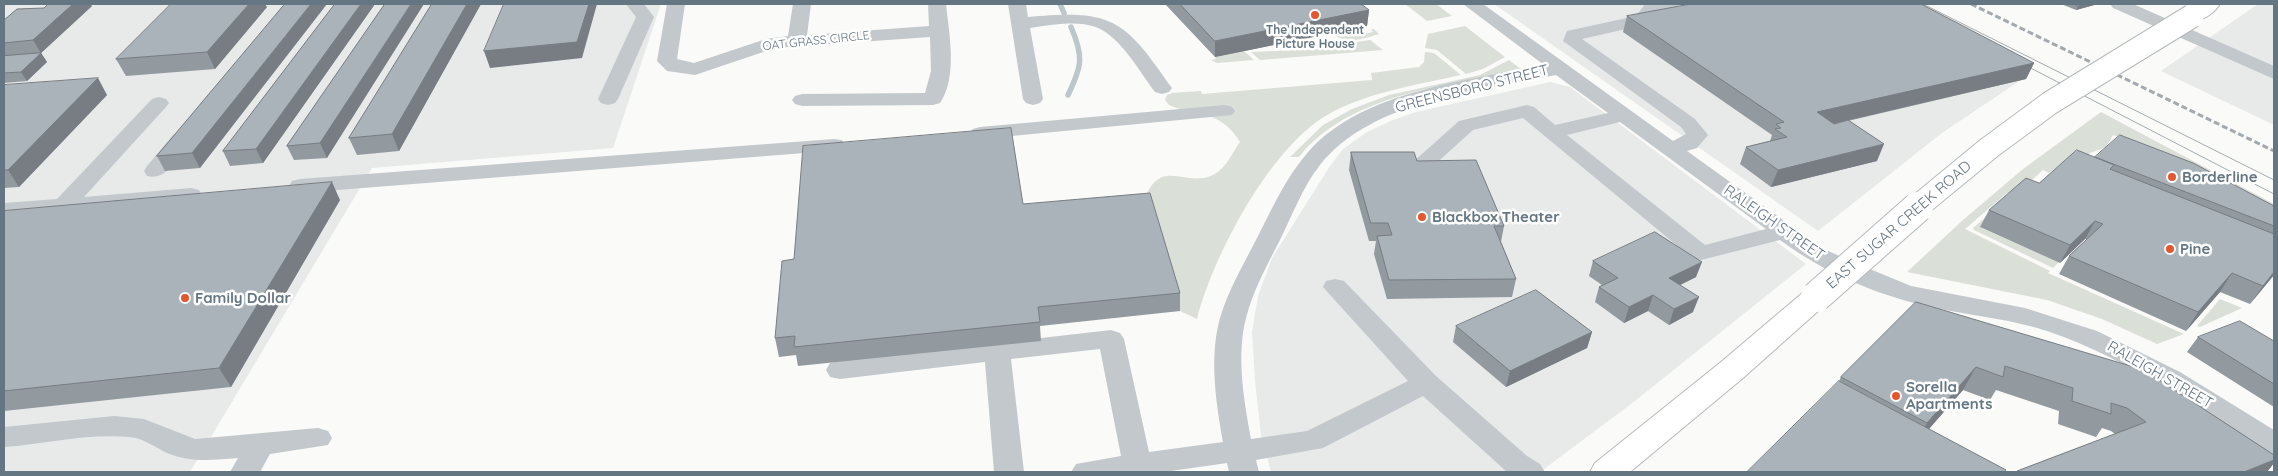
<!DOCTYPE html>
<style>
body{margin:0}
#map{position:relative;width:2278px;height:476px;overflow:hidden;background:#fafaf8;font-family:Quicksand,sans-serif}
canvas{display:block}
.frame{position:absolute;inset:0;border:5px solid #657683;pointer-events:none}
</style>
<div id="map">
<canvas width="2278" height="476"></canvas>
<div class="frame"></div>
</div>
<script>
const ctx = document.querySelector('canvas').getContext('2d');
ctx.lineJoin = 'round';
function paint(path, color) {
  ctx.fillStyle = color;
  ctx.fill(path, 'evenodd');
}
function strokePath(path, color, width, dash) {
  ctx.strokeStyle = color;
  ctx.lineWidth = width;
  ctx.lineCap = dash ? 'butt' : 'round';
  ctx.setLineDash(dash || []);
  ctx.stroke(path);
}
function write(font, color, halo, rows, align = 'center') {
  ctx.font = font + ' Quicksand,sans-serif';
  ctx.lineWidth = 5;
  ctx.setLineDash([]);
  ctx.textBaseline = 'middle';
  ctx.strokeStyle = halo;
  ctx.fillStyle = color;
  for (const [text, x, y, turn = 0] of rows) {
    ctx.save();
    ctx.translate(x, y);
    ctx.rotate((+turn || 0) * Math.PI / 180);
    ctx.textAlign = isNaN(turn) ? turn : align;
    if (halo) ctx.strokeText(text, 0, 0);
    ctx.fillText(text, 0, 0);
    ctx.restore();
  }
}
paint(new Path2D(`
 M4 4H661L613 148 372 168 190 472H4Z
 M1494 4H1887L2027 76 1942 133 1818 231Z
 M2258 4H2274V125L2161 71Z
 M1550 82 1570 87 1806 264 1635 401 1540 472H1271L1261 435 1255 381 1252 332 1258 296 1272 258 1330 166 1343 149 1367 132 1393 120 1416 112Z`), '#e8e9e9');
paint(new Path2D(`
 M1405 4H1436L1452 16 1427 21Z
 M1465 26 1505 57 1483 69 1466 74 1437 50 1425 48 1428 34Z
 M1371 29H1374L1379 34C1363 39 1345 45 1332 33L1346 30 1354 36 1373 32Z
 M1370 40 1383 50 1260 60 1251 52 1321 49 1335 41 1351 43Z
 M1244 51 1254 60 1217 63 1211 60 1216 59 1215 57Z
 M1425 52 1434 53 1461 75C1416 85 1368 92 1327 115 1270 148 1213 256 1197 319L1180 311 1146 196C1162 158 1186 188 1213 175 1226 169 1232 153 1240 142 1220 109 1199 118 1169 105L1165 100 1167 95 1172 93 1201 91 1202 94 1372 80 1371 73 1419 67 1424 62Z
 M1509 60 1521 69C1447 86 1349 94 1299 157H1290L1323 125 1352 109 1389 95 1480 75Z
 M2101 112 2274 204V209L2176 158 2113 135 2106 147 2090 153 2073 167 2062 163 2049 173 2043 170 2032 180 2038 183 2028 191 2007 193 1965 229 2050 271 2048 273 2184 334 2157 344 2102 319 2047 300 1907 272 1963 220 2023 169Z
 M1994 210 1981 228 2059 262 2053 268 1974 230 1973 228Z
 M2220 299 2242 308 2200 327 2197 326Z`), '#dadfd7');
strokePath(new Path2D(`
 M1060 4 1064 13
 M1068 95C1082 66 1084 57 1071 27`), '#bbc7cb', 5.5);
const major = new Path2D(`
 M2196 4H2220C2213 15 2198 24 2185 20L2181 16Z
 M1816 288 1826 290 1831 297 1826 304 1743 378 1630 472H1590L1595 463 1721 362 1806 290Z`);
strokePath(major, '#b5babe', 2);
paint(new Path2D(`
 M626 4H644L654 17 618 99 615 103 608 105 601 103 598 99 636 17Z
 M667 4H685L677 59 694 63 766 39 788 36 793 4H811L807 35 929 26 928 4H946C949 33 958 77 940 103L933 105 802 106 795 104 792 100 795 96 802 94 925 93 931 71 930 37 775 48 695 75 667 71 657 61Z
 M1008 4H1026L1028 17C1113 9 1124 19 1172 88L1169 92 1162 94 1155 92C1139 71 1121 37 1096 27 1076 20 1050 25 1030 28L1043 99 1040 103 1033 105 1026 103 1023 99Z
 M1463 4H1483L1673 141 1686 134 1681 127 1563 41 1567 31 1636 16 1645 4H1680L1677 8 1657 12 1648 24 1582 39 1695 119 1708 135 1697 148 1687 151 1822 248 1848 260 1911 286 2025 308 2097 331 2180 372 2274 430V455L2264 452C2195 407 2128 359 2050 332 2012 319 1973 316 1935 308 1879 296 1826 274 1780 240L1701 260 1692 258 1523 118 1473 130 1432 167 1424 169 1416 167 1413 162 1459 121 1527 105 1534 107 1555 125 1608 113 1556 75C1480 90 1372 100 1320 165 1302 188 1292 216 1279 242 1266 267 1253 291 1246 318 1236 357 1244 400 1251 439L1307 431 1408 381 1323 287 1326 281 1335 279 1344 281 1436 376 1527 456 1540 464 1545 472H1507L1423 396 1323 448 1256 460 1259 472H1229L1227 463 1164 472H1071L1076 464 1121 456 1100 349 1011 359 1024 472H994L985 362 840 379 830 377 826 370 830 363 840 361 1111 330 1120 333 1124 339 1149 452 1223 442C1216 403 1209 357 1220 318 1228 291 1242 267 1255 242 1271 211 1285 178 1309 151 1363 91 1468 80 1544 65ZM1620 122 1766 229 1705 245 1567 135Z
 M2110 4H2133L2274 66V79L2113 8Z
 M159 97 166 99 169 103 166 107 84 197 191 188 199 190 202 195 199 200 4 217V203L57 199 152 99Z
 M1225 105 1232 107 1235 111 1232 115 980 139 973 137 969 133 973 129 980 127Z
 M182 133 190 134 193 139 190 144C178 157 167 181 147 176L144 171 147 166 174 134Z
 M834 139 842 140 845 145 842 150 300 193 292 191 289 186 292 181 300 179Z
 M114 416 144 419 195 439 318 428 328 431 332 438 328 445 270 454 260 472H230L238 458C213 460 191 463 167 453 154 447 144 438 129 437 87 433 45 444 4 447V427Z`), '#c3c8cc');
paint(major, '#fff');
strokePath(new Path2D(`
 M1923 4 2274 180
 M2019 62 2274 194`), '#a2aab0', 1);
strokePath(new Path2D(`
 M1971 4 2274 151`), '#a2aab0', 3, [6, 3]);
const majorBridgeFar1 = new Path2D(`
 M1916 208 1989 148 2050 103 2192 16`);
const majorBridge = new Path2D(`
 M1816 297 1918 207`);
strokePath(majorBridgeFar1, '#b5babe', 25, []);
strokePath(majorBridge, '#b5babe', 32, []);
strokePath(majorBridgeFar1, '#fff', 23);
strokePath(majorBridge, '#fff', 30);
paint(new Path2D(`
 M285 4 200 168 165 171 157 156Z
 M335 4H375L263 163 230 166 223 151Z
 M385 4 327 158 294 160 287 146Z
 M432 4H481L399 151 357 155 349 138Z
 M1165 4H1361L1369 10 1367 26 1215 57Z
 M2061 4H2098L2076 10Z
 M92 6 41 53 47 62 27 81 4 83V20Z
 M267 7 215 69 126 76 116 59Z
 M1627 16 2034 63 2026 79 1848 121 1877 161 1771 187 1740 164 1746 147 1770 141 1772 135 1623 32Z
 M4 85 107 95 19 187 4 188Z
 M1351 152 1417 161 1504 226 1501 242 1516 279 1512 297 1387 299 1374 254 1376 241H1369L1349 170Z
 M2095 157 2274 206V275L2250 304 2220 292 2186 331 2059 274 2069 256 2087 239H2085L2060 263 1980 227 1989 210 2039 183Z
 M340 200 231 387 4 411V211Z
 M1023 204 1180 293V311L1040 326 1041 341 798 366 796 355 779 357 775 338Z
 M1593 261 1696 277 1680 285 1693 312 1669 325 1648 311 1624 323 1595 302 1599 287 1602 285 1589 276Z
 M1916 302 2274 455V463L2267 472H2016L2017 471 2115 434 2111 431 2102 428 2096 437 2058 424 2059 411 1996 390 1990 400 1963 390 1929 429 1839 381 1841 377Z
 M1456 326 1592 332 1587 348 1506 387 1453 342Z
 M2198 337 2274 341V407L2187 352Z`), '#929a9f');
paint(new Path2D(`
 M73 4H90L92 6 41 53 47 62 27 81 21 72 41 53 33 40Z
 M249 4H265L267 7 215 69 207 52Z
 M311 4H327L200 168 192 153Z
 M361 4H375L263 163 256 149Z
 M411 4H424L327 158 320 143Z
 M467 4H481L399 151 392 134Z
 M589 4H597L582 58 490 68 484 51Z
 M2085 4H2098L2076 10 2078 6Z
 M1369 10 1367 26 1215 57V41Z
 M2034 63 2026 79 1810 129 1817 112Z
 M98 78 107 95 19 187 8 170Z
 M1884 144 1877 161 1771 187 1778 170Z
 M332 182 340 200 231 387 219 368Z
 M2095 221 2085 239 2060 263 2070 245Z
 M1702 262 1696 277 1664 293 1669 278Z
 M2274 272V275L2250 304 2263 286Z
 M2232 273 2220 292 2186 331 2198 312Z
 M1653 295 1648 311 1624 323 1629 307Z
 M1699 297 1693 312 1669 325 1674 309Z
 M1592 332 1587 348 1506 387 1510 371Z
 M1976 367 1963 390 1914 446 1927 423Z
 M2274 460V463L2267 472H2244Z`), '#777d82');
const building = new Path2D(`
 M48 4H73L33 40 4 43V20L17 9 44 8Z
 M171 4H249L207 52 116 59Z
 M285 4H311L192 153 157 156Z
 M335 4H361L256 149 223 151Z
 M385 4H411L320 143 287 146Z
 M432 4H467L392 134 349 138Z
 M504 4H589L577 42 484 51Z
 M1180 4H1361L1369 10 1215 41Z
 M1691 4H1921L2034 63 1817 112 1834 124 1848 120 1884 144 1778 170 1746 147 1787 137 1775 129 1781 128 1776 124 1784 122 1627 16Z
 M2074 4H2085L2078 6Z
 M41 53 21 72 4 73V56Z
 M98 78 8 170H4V85Z
 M1011 128 1023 204 1150 193 1180 293 1038 307 1040 322 794 347 795 336 775 338 782 261 794 259 803 146Z
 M2120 135 2193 163 2274 206V226L2095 157Z
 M2077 150 2114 165 2110 169 2274 234V272L2263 286 2232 273 2198 312 2069 256 2103 224 2095 221 2070 245 1989 210 2026 178 2039 183Z
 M1351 152H1414L1417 161 1476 160 1504 226H1494L1516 279 1389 280 1377 236 1392 235 1388 223H1371Z
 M332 182 219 368 4 391V211Z
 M1655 232 1702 262 1669 278 1699 297 1674 309 1653 295 1629 307 1599 287 1618 278 1593 261Z
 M1536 290 1592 332 1510 371 1456 326Z
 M1916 302 2144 370 2274 455V460L2244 472H2018L2017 471 2146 422 2127 408 2111 403V414L2072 401 2073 388 2005 366 2003 377 1976 367 1927 423 1841 377Z
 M2240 321 2274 341V384L2198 337Z
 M1839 381 2006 470 2004 472H1747Z`);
paint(building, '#aab3b9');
strokePath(building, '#777d82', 1);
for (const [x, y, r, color] of [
 [1315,15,5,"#e4572e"],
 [2172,177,5,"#e4572e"],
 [1422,217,5,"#e4572e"],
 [2170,249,5,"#e4572e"],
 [185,298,5,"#e4572e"],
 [1896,396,5,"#e4572e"]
]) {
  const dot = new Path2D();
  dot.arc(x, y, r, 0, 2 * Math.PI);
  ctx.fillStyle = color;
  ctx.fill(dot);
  strokePath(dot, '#fff', 2);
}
write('bold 12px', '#657683', '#fff', [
 ["The Independent",1315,30],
 ["Picture House",1315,44]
]);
write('12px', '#657683', '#fff', [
 ["OAT GRASS CIRCLE",816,41,-6]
]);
write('15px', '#657683', '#fff', [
 ["GREENSBORO STREET",1472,89,-14],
 ["RALEIGH STREET",1774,223,35],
 ["EAST SUGAR CREEK ROAD",1899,225,-41],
 ["RALEIGH STREET",2160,375,30]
]);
write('bold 15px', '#657683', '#fff', [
 ["Borderline",2182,177],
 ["Blackbox Theater",1432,217],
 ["Pine",2180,249],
 ["Family Dollar",195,298],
 ["Sorella",1906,387],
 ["Apartments",1906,404]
], 'left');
</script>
